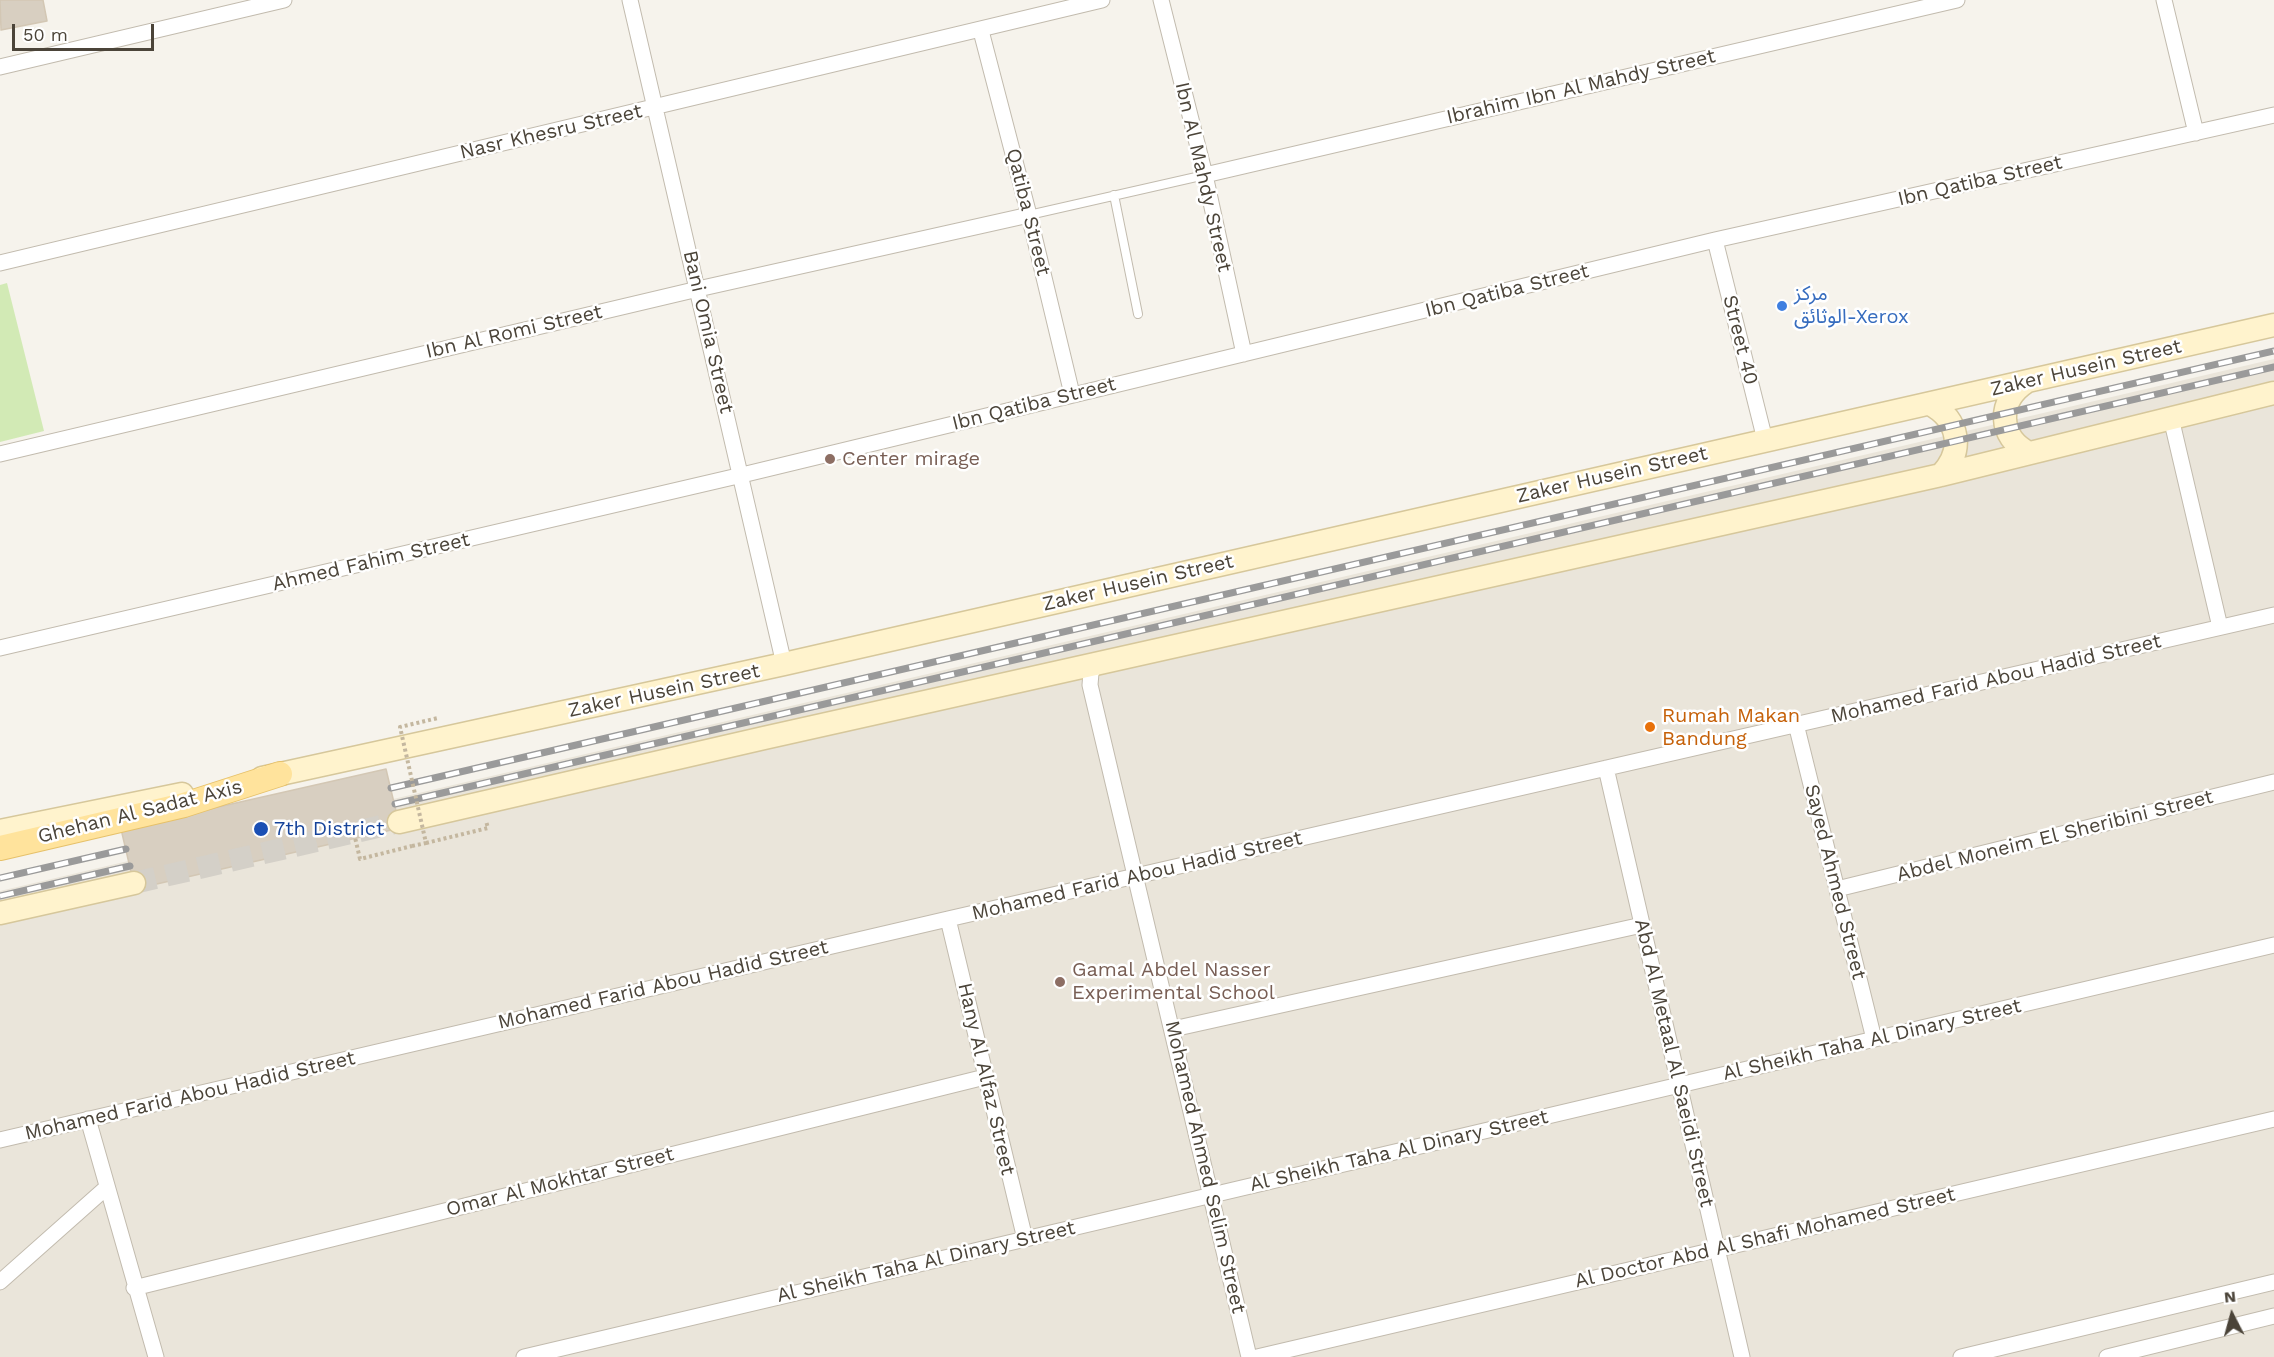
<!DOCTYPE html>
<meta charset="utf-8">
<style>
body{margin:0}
#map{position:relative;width:2274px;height:1357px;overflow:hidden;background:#f6f3ec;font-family:"Work Sans",sans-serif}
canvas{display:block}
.north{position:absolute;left:2202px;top:1285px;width:60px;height:60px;-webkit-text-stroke:4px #fff;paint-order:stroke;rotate:354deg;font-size:16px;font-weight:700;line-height:24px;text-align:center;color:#4b4439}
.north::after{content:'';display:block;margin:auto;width:21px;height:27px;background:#4b4439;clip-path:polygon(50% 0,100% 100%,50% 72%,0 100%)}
.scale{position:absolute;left:12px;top:24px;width:142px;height:27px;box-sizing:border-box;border:3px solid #4b4439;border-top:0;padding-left:8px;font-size:18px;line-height:21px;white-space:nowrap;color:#4b4439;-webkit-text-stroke:4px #fff;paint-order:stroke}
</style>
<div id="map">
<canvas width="2274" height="1357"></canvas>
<div class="north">N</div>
<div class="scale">50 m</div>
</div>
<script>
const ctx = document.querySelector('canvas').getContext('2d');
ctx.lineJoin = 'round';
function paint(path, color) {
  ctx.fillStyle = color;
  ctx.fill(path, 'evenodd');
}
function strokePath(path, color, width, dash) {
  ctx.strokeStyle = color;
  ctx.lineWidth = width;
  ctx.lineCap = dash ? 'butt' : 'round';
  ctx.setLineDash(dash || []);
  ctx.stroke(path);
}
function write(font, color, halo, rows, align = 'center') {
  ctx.font = font + ' "Work Sans","Noto Sans Arabic",sans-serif';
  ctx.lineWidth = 5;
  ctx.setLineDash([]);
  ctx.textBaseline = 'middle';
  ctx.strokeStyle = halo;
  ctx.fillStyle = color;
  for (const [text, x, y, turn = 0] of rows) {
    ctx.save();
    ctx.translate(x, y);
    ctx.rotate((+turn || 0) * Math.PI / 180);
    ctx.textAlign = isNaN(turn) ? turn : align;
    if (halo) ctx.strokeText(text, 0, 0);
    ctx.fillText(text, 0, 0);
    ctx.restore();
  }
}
paint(new Path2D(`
 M2274 359V1357H0V891Z`), '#eae5da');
paint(new Path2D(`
 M7 283 44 431 0 442V285Z`), '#d2eab5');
const building = new Path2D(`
 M0 0H43L47 21 1 30Z
 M386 769 400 828 135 889 121 829Z`);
paint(building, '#d8cfc1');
strokePath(building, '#d3c7b4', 1.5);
strokePath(new Path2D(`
 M134 883 399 822`), '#d4d0c8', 22, [22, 11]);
const lane = new Path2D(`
 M1114 195 1138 314
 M1029 215 1205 175`);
const street = new Path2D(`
 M630 0 784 664
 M1161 0 1205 175 1244 354
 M2164 0 2196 133
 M981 31 1029 215 1072 394
 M0 67 284 0
 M1205 175 1957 0
 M1715 240 1765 440
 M0 263 1102 0
 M2171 418 2220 627
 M0 454 698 289 1029 215
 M0 648 742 475 1715 240 2274 115
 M1097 663 1091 673 1090 685 1249 1357
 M1796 724 1874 1039
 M1606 768 1742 1357
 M1837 889 2274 782
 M948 919 1025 1239
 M1173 1029 1642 925
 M88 1119 156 1357
 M0 1140 948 919 2274 615
 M0 1282 107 1187
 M134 1288 985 1077
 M524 1357 2274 945
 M1257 1357 2274 1119
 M1961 1357 2274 1282
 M2107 1357 2274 1316`);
const secondary = new Path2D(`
 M2026 382C1997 401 1998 437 2029 453
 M1930 404C1960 420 1964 451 1941 475
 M262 778 784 664 2274 325
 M399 822 764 738 1941 475 2274 393
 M0 831 182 794
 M0 913 134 883`);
const primary = new Path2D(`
 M0 848 184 805 280 774`);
strokePath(lane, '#c2bbae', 10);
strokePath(street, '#c2bbae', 17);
strokePath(secondary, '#d6c79b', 25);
strokePath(primary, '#e6c16a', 26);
strokePath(new Path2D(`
 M354 833 360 859 412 846
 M426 843 488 828 486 821`), '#c4b79f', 4, [3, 3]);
strokePath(lane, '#fff', 8);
strokePath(street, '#fff', 15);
strokePath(secondary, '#fff3cd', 22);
strokePath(primary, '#ffe39c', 24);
const rail = new Path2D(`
 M391 788 2274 351
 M395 804 2274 367
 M0 878 126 849
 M0 896 130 866`);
strokePath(rail, '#9a9a9a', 7);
strokePath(rail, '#fff', 4.5, [14]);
strokePath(new Path2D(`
 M412 846 426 843 400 727 438 718`), '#c4b79f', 4, [3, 3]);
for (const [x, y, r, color] of [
 [1782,306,6,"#3f7fe0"],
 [830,459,6,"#8d6e63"],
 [1650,727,6,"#e8710a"],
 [261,829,8,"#1a4fb4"],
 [1060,982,6,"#8d6e63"]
]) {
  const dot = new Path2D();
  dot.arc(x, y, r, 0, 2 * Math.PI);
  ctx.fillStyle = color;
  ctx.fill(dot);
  strokePath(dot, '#fff', 2);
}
write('20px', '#4b4439', '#fff', [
 ["Ibrahim Ibn Al Mahdy Street",1581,87,-13],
 ["Nasr Khesru Street",551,132,-13],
 ["Ibn Al Mahdy Street",1203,177,77],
 ["Ibn Qatiba Street",1980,181,-13],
 ["Qatiba Street",1028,212,76],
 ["Ibn Qatiba Street",1507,291,-14],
 ["Ibn Al Romi Street",514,332,-13],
 ["Bani Omia Street",708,332,77],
 ["Street 40",1740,340,76],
 ["Zaker Husein Street",2086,368,-13],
 ["Ibn Qatiba Street",1034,404,-14],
 ["Zaker Husein Street",1612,475,-13],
 ["Ahmed Fahim Street",371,562,-13],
 ["Zaker Husein Street",1138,583,-13],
 ["Mohamed Farid Abou Hadid Street",1996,679,-13],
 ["Zaker Husein Street",664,691,-12],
 ["Ghehan Al Sadat Axis",140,812,-14],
 ["Abdel Moneim El Sheribini Street",2055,836,-14],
 ["Mohamed Farid Abou Hadid Street",1137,876,-13],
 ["Sayed Ahmed Street",1835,882,76],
 ["Mohamed Farid Abou Hadid Street",663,985,-13],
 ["Al Sheikh Taha Al Dinary Street",1872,1040,-13],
 ["Abd Al Metaal Al Saeidi Street",1674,1063,77],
 ["Hany Al Alfaz Street",986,1079,77],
 ["Mohamed Farid Abou Hadid Street",190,1096,-13],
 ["Al Sheikh Taha Al Dinary Street",1399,1151,-13],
 ["Mohamed Ahmed Selim Street",1205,1167,77],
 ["Omar Al Mokhtar Street",560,1182,-14],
 ["Al Doctor Abd Al Shafi Mohamed Street",1765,1238,-13],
 ["Al Sheikh Taha Al Dinary Street",926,1262,-13]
]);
write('20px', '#366cbe', '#fff', [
 ["مركز",1794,294],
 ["الوثائق-Xerox",1794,317]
], 'left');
write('20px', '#785e54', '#fff', [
 ["Center mirage",842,459],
 ["Gamal Abdel Nasser",1072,970],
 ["Experimental School",1072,993]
], 'left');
write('20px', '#c56008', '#fff', [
 ["Rumah Makan",1662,716],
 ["Bandung",1662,739]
], 'left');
write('20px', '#164399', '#fff', [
 ["7th District",274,829]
], 'left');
</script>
